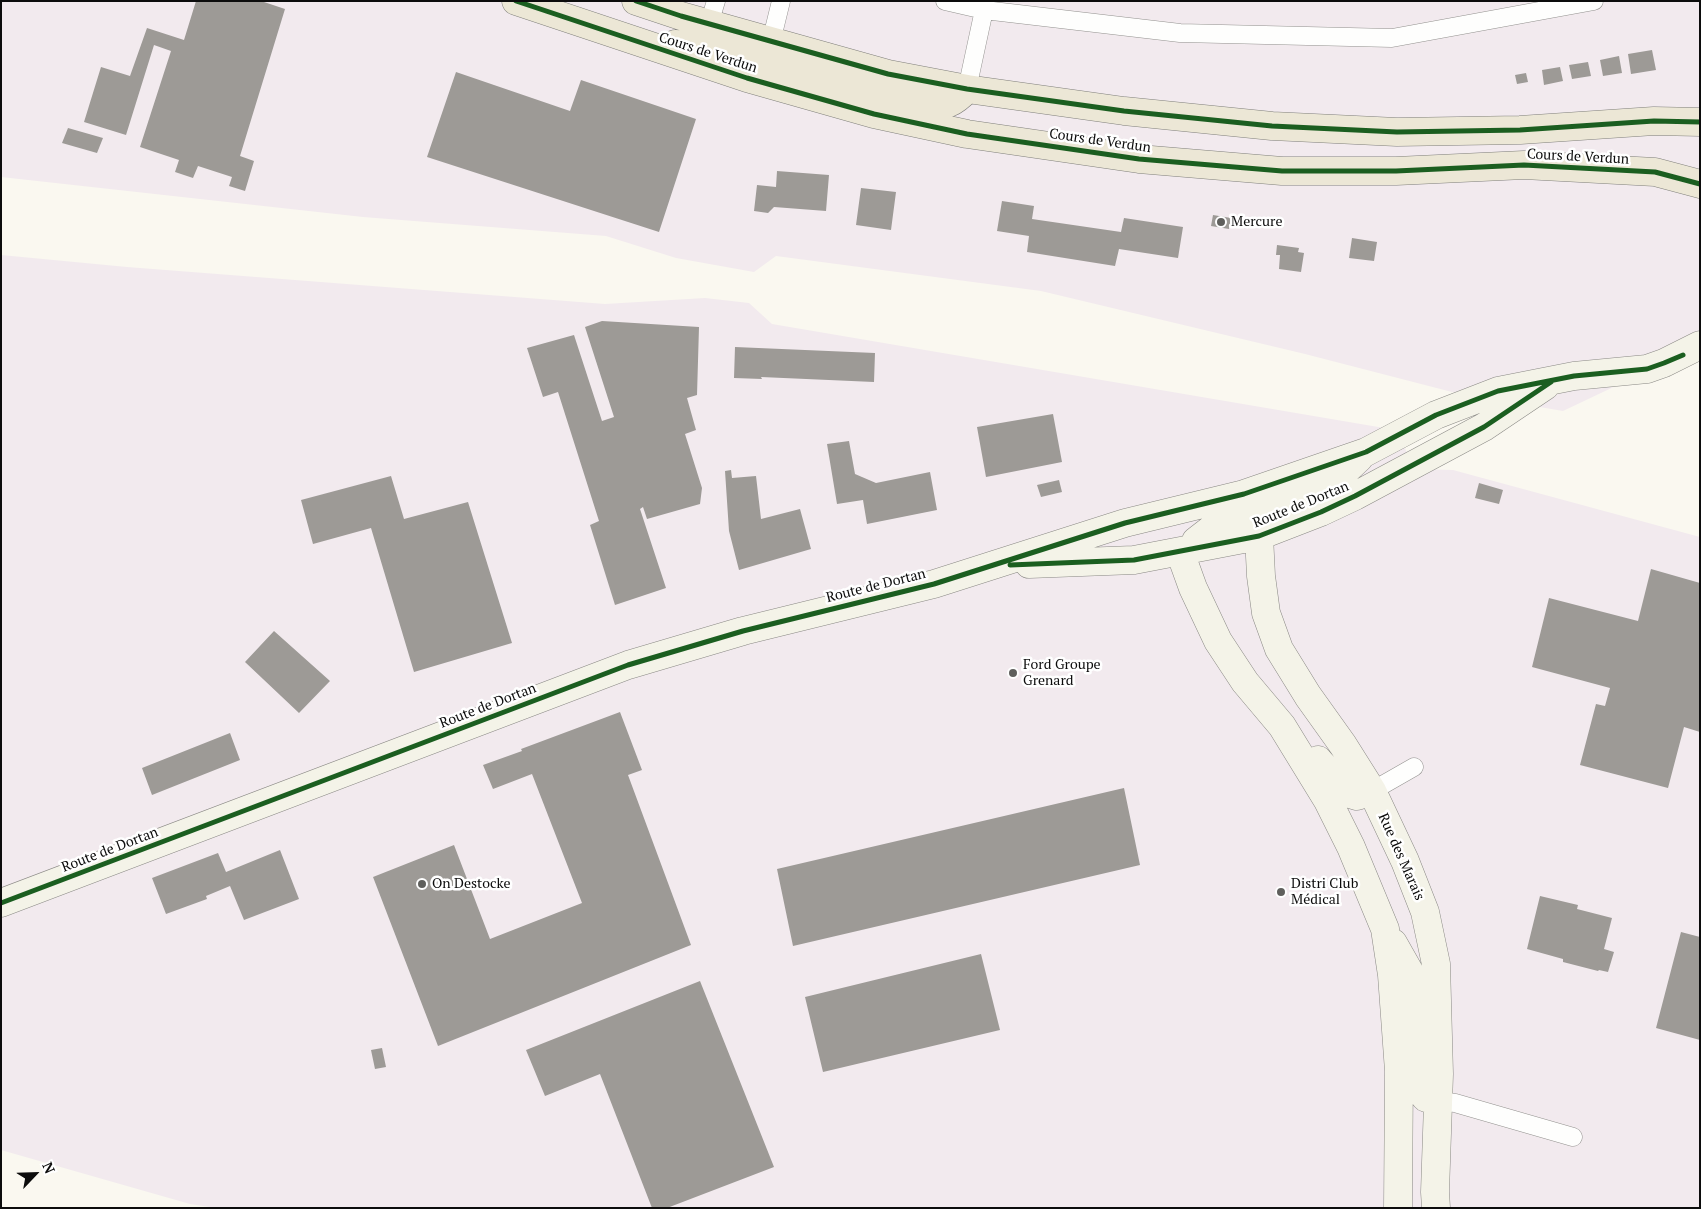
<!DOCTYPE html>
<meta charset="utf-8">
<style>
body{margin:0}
#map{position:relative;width:1701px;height:1209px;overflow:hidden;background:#faf8f0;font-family:"PT Serif",serif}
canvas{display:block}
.frame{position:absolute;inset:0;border:2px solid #0c0c0c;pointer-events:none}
.north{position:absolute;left:10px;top:1149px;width:50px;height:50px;-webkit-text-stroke:4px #fff;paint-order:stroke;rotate:66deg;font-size:14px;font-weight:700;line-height:20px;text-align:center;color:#0c0c0c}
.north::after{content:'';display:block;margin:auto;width:18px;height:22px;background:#0c0c0c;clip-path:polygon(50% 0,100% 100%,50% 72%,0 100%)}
</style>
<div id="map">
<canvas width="1701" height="1209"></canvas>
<div class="frame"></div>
<div class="north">N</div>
</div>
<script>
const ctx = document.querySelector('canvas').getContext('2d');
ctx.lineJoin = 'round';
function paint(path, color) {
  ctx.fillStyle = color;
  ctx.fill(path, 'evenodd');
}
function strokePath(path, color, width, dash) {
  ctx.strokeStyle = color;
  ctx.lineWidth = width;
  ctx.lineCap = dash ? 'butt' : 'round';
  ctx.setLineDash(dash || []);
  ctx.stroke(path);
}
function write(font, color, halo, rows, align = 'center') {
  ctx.font = font + ' "PT Serif",serif';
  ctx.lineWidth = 5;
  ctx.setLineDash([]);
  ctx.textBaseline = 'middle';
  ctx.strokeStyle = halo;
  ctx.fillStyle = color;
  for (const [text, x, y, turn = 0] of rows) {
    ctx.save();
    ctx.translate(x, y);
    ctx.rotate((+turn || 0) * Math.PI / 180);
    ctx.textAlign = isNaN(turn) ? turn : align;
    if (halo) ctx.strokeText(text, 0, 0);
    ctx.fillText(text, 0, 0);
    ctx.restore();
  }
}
paint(new Path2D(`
 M1 1H1700V346L1563 411 1452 392 1305 354 1041 291 776 256 754 272 676 258 606 236 363 217 1 177Z
 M1 255 127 267 605 304 705 298 749 303 772 324 1396 430 1415 469 1453 470 1700 537V1208H216L190 1204 1 1150Z`), '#f2eaee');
paint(new Path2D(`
 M196 1H261L285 9 240 156 254 161 245 191 229 186 232 177 198 166 193 178 175 172 179 160 140 147 171 51 154 45 126 135 84 122 101 67 130 76 147 28 184 40Z
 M1652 50 1656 70 1631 74 1628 54Z
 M1619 56 1622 73 1603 76 1600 60Z
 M1588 62 1591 76 1572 79 1569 65Z
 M1560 67 1563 81 1544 85 1542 70Z
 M456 72 570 111 581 80 696 119 659 232 427 157Z
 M1526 73 1528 82 1517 84 1515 75Z
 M68 128 103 138 97 153 62 143Z
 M777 171 829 175 826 211 774 207 768 213 754 211 757 185 776 187Z
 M861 188 896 192 891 230 856 225Z
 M1002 201 1034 206 1032 219 1121 232 1124 218 1183 227 1178 258 1119 249 1115 266 1027 252 1029 236 997 231Z
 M1213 215 1231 218 1229 229 1211 226Z
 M1352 238 1377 242 1374 261 1349 258Z
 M1277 245 1299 248 1298 252 1304 253 1301 272 1279 269 1280 255H1276Z
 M602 321 699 327 697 395 687 398 696 430 685 434 702 488 700 504 647 519 643 507 640 509 666 588 615 605 590 525 599 521 558 392 543 397 527 348 574 335 602 421 614 417 585 327Z
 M735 347 875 353 874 382 761 377 762 379 734 378Z
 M1053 414 1062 462 986 477 977 427Z
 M849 441 855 474 876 483 930 472 937 510 867 524 863 500 837 504 827 444Z
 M731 470 732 478 756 476 761 519 800 509 811 549 739 570 729 531 725 471Z
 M391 476 404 519 468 502 512 643 414 672 371 528 313 544 301 500Z
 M1059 480 1062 492 1041 497 1037 485Z
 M1479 483 1503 490 1499 504 1475 498Z
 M1651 569 1700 583V732L1684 727 1668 788 1580 765 1596 704 1605 706 1610 688 1532 667 1549 598 1638 621Z
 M274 631 330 681 299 713 245 662Z
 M620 712 642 770 628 775 691 945 438 1046 373 877 454 845 490 939 582 903 532 774 493 789 483 765 522 751 521 749Z
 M230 733 240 760 152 795 142 768Z
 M1124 788 1140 865 793 946 777 869Z
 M280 850 299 899 244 920 230 886 206 896 207 899 166 914 152 878 218 853 226 872Z
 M1540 896 1578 905 1577 909 1612 918 1604 949 1614 952 1608 972 1599 970 1598 971 1563 962V959L1527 949Z
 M1681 932 1700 937V1040L1656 1028Z
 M981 954 1000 1030 823 1072 805 997Z
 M700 981 774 1167 667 1208H652L600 1074 545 1096 526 1050Z
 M382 1048 386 1067 375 1069 371 1050Z`), '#9d9a96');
const lane = new Path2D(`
 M945 1 984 10 1180 33 1392 38 1594 1
 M709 24 716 1
 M771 42 781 1
 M967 89 984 10
 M1372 791 1414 767
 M1438 1101 1455 1103 1573 1137`);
const secondary = new Path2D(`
 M1259 536 1261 576 1266 613 1279 649 1308 696 1343 745 1372 791 1405 861 1425 912 1436 964 1439 1074 1435 1192 1436 1208
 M1196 541 1214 527 1325 490 1359 458
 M1180 552 1193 588 1218 641 1245 682 1282 726 1328 801 1351 847 1385 929 1392 975 1399 1071 1398 1208
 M1029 564 1134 560 1259 536 1321 512 1355 496 1484 427 1545 386
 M1318 760 1347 793 1357 796 1372 791
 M1 903 628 665 743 631 934 584 1125 523 1244 494 1366 452 1436 415 1498 391 1574 376 1647 369 1664 363 1700 345
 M1393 943 1414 980 1418 1030 1419 1075 1421 1092 1426 1098 1438 1101`);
const primary = new Path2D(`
 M516 1 747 78 874 114 967 134 1139 159 1282 171H1396L1524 165 1655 172 1700 184
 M636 1 681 16 888 74 967 89 1124 111 1272 126 1397 132 1520 130 1654 121 1700 122
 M675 44 714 46 927 106C947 105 953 104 967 89`);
strokePath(lane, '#93928f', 19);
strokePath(secondary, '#8a8985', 29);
strokePath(primary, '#80807c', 29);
strokePath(lane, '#fefefd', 18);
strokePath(secondary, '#f4f3e8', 28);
strokePath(primary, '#ece7d6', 28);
strokePath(new Path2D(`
 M516 1 747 78 874 114 967 134 1139 159 1282 171H1396L1524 165 1655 172 1700 184
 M636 1 681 16 888 74 967 89 1124 111 1272 126 1397 132 1520 130 1654 121 1700 122
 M1010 565 1134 560 1259 536 1321 512 1355 496 1484 427 1551 382
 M1 903 628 665 743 631 934 584 1125 523 1244 494 1366 452 1436 415 1498 391 1574 376 1647 369 1664 363 1683 355`), '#1b5e20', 5);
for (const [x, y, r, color] of [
 [1221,222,5,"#5f5f5c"],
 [1013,673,5,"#5f5f5c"],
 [422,884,5,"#5f5f5c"],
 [1281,892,5,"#5f5f5c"]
]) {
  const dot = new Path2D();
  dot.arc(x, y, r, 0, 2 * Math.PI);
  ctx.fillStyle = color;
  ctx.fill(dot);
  strokePath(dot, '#fff', 2);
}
write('14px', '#0c0c0c', '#fff', [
 ["Cours de Verdun",708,53,18],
 ["Cours de Verdun",1100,141,8],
 ["Cours de Verdun",1578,157,3],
 ["Route de Dortan",1301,505,-22],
 ["Route de Dortan",876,586,-14],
 ["Route de Dortan",488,706,-21],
 ["Route de Dortan",110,850,-21],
 ["Rue des Marais",1401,857,66]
]);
write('14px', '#0c0c0c', '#fff', [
 ["Mercure",1231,222],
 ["Ford Groupe",1023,665],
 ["Grenard",1023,681],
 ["On Destocke",432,884],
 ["Distri Club",1291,884],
 ["Médical",1291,900]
], 'left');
</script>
